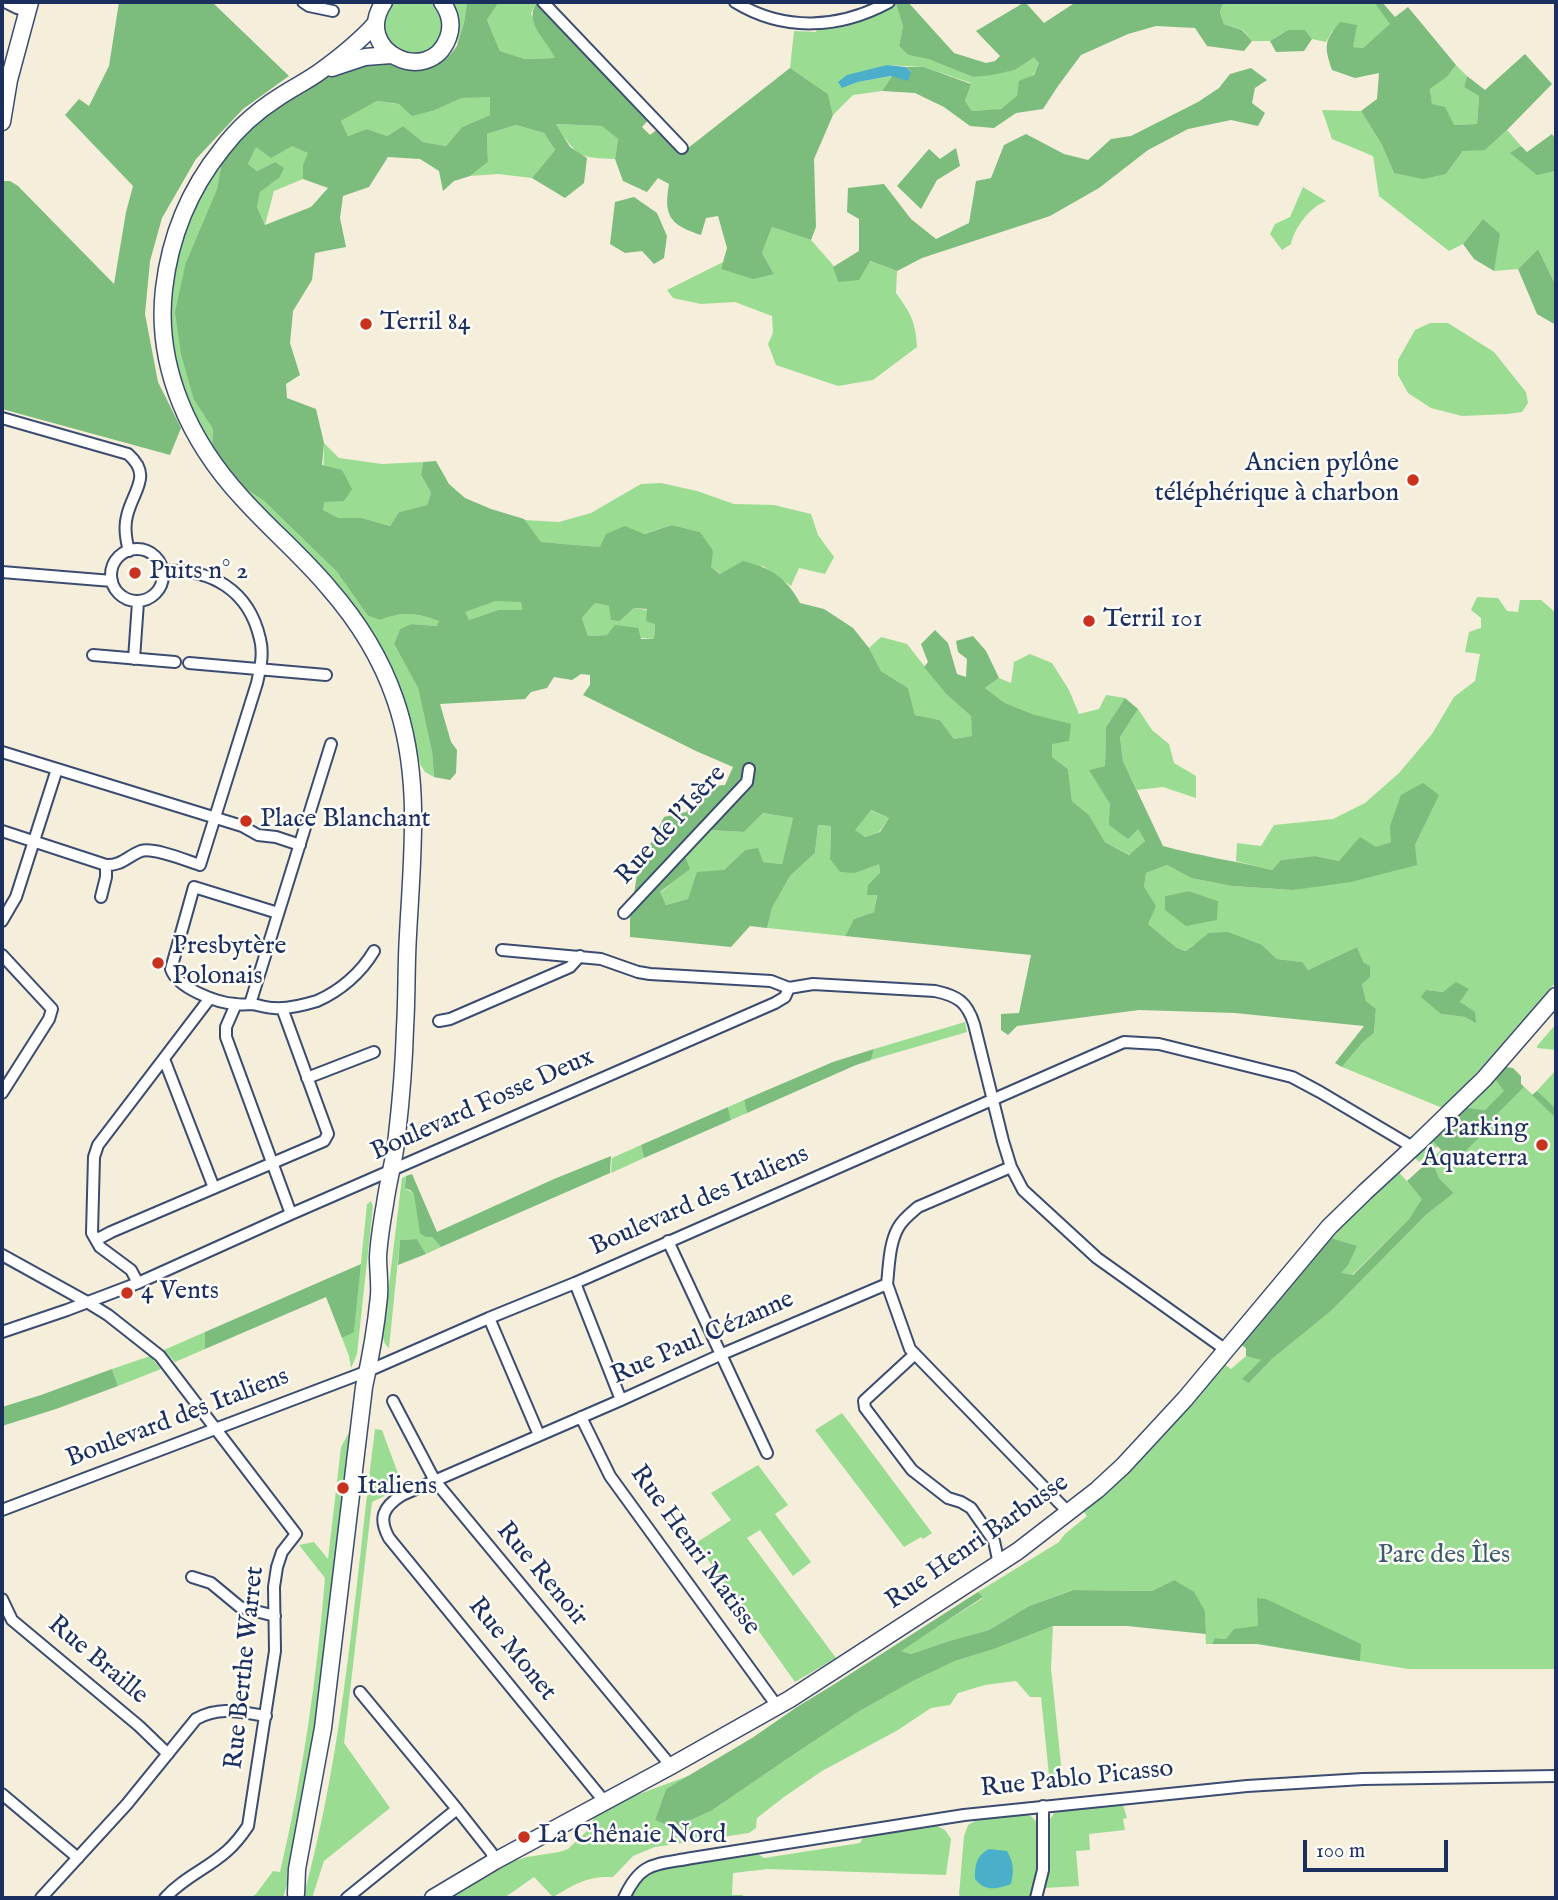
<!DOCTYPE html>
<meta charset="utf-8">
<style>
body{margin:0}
#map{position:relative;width:1558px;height:1900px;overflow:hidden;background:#f4eedb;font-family:"IM FELL English",serif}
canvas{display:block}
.frame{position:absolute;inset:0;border:4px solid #1b2f5e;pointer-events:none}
.scale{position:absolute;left:1303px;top:1840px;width:145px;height:32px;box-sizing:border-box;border:4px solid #1b2f5e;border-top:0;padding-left:9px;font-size:21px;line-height:24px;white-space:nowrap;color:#1b2f5e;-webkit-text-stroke:5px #fdfcf7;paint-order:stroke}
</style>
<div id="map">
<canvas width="1558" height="1900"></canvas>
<div class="frame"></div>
<div class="scale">100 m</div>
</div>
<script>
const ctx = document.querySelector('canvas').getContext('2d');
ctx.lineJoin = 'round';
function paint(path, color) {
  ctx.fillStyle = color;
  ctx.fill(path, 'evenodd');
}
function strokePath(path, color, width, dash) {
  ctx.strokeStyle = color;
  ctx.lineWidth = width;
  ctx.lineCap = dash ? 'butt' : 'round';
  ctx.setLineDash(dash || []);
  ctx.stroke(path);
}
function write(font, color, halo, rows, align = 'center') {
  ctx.font = font + ' "IM FELL English",serif';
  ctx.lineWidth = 5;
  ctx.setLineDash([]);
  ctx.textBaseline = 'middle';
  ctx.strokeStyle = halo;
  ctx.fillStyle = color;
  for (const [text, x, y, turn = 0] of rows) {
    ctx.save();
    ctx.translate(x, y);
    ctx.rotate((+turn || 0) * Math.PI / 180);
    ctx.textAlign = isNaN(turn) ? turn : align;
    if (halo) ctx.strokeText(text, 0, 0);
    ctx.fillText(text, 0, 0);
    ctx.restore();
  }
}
paint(new Path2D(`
 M391 2H434C455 28 434 65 402 52 398 51 395 50 393 47 388 42 385 34 381 28Z
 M453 2H467L464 23 457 46C459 28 457 19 453 2Z
 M499 2H536L531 14 556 58 525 59 500 51 487 20Z
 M1223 2H1374L1391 24 1363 48 1352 47 1332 31 1326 42 1312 39 1305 30H1288L1270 41H1252L1243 30 1224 24 1220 11Z
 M896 4 903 26 899 46 908 55 928 59 973 77 1015 70 1034 56 1039 63C1033 78 1016 104 1000 109 992 111 981 110 972 111L965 101 971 83 924 67 887 65 842 88 858 82 892 76 882 91 853 95 833 115 828 94 790 68 794 31 816 32 817 29C846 28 872 20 896 4Z
 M1456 65 1467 76 1464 87 1479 96 1477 124 1454 125 1432 105 1430 89 1447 77Z
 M490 96V115L462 127 446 146 423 142 403 126 387 136 367 129 348 136 341 121 377 101 435 110 462 98Z
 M1322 110 1361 111 1382 145 1394 173 1446 174 1464 150H1485L1507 130 1521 146 1511 153 1537 174 1555 171 1556 173V286L1538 249 1518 269 1494 271 1495 256 1483 219 1463 244 1449 251 1379 196 1373 156 1332 139Z
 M556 124 603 126 618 139 615 159C578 158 576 156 556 124Z
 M516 125 544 133 555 150 532 178 498 174 470 176 488 162 487 134Z
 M256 146H292L309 152 303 165V179L274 191 265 225 257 207 260 192 279 178 275 162 257 171 248 164Z
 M223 156 217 189 186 262 194 400 213 429 212 447 193 418 183 396 168 325 170 275 189 211Z
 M1303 187 1326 201C1309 208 1295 227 1291 244L1282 250 1270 234 1275 224 1290 217Z
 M772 227 811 240 833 265 838 282 869 261 897 271 896 293C910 312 916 322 917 347L873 380 838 386 776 365 768 344 773 333 772 316 735 302 701 304 673 298 667 290 723 262 721 269 774 274 762 253Z
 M1430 323H1448L1494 352 1526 392 1528 403 1522 412 1507 414 1462 416 1431 408 1408 393 1398 375V360L1415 330Z
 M324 443 339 458 382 464 423 462 421 475 431 493 427 505 399 512 390 526 362 518H339L323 510Z
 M661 483 697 491 734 504 774 505 811 514 818 535 834 557 825 574 799 568 791 586 763 566 721 574 711 567 700 532 672 525 600 547 541 542 524 520 559 522 591 513 641 484Z
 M242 486 264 501 337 572 368 616 380 620C404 611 415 613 439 621L438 626 411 624 400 629 394 644 418 688 432 752 434 777 425 772 420 764C411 726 401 687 384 652 352 589 291 536 242 486Z
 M1477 597 1498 598 1507 611 1518 612 1520 600H1541L1556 613V982L1445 1109 1342 1067 1363 1042 1374 1033 1376 1009 1366 1001 1362 984 1364 963 1357 947 1308 970 1301 962 1277 959 1262 945 1194 944 1187 951 1177 948 1148 924 1144 887 1146 873 1167 865 1191 878 1232 886 1293 890 1415 845 1438 796 1391 842 1339 861 1315 856 1281 860 1272 870 1236 861 1237 843 1261 846 1274 825 1333 819 1365 803 1399 773 1432 734 1454 697 1475 681 1480 654 1465 652 1469 632 1481 628V618L1471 610ZM1189 891 1218 901 1165 896ZM1469 989 1460 1002 1475 1022 1465 1017 1441 1014 1426 990 1443 992Z
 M496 601H521L522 611 498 610 469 620 464 612Z
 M595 603 610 606 620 621 634 608 647 610 655 623 654 639 607 635 588 636 582 618Z
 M881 637 907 644 947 695 971 716 973 736 954 739 940 720 915 715 908 688 881 671 869 648Z
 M1030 654 1052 663 1069 690 1079 714 1099 709 1106 695 1125 698 1106 727 1105 766 1090 770 1110 804 1138 829 1145 841 1130 855 1105 842 1089 815 1072 801 1068 769 1052 757V743L1068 741 1035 715 1005 703 985 688 999 678 1011 683 1014 662Z
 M1138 709 1152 730 1169 744 1174 763 1196 776V798L1163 787 1137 790 1123 761 1120 737Z
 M870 810 889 818 879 832 865 837 854 830Z
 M763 813 793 818 782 864 763 862 745 850 724 870 688 899 666 905 660 893 689 869 685 856 708 830 744 832Z
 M818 825 831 826 830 859 855 873 879 863 880 873 874 912 854 919 845 936 767 928 772 908 790 876 815 853Z
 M965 1022 967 1032 871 1060 874 1049Z
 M1556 1024V1050L1537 1048V1046Z
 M1556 1070V1669H1408L1226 1639 1215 1638 1212 1644H1206L1205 1611 1174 1580 1152 1591 1072 1590 1029 1606 989 1630 949 1641 911 1654 900 1651 983 1598 978 1592 1059 1542 1065 1534 1087 1516 1081 1508 1221 1362 1231 1369 1246 1356 1262 1360 1250 1382 1272 1359 1331 1311 1427 1214 1454 1193 1439 1178 1434 1165 1430 1160 1441 1150 1446 1156 1521 1084 1533 1095Z
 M1495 1079 1505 1091 1485 1110 1462 1107 1489 1080Z
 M744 1100 747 1113 731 1120 728 1107Z
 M1430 1138 1438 1146 1419 1162 1414 1157Z
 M641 1145 644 1158 611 1173 612 1158Z
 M1396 1169 1423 1199 1409 1219 1352 1275 1340 1274 1327 1237Z
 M406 1176 405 1188 414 1194 432 1237 441 1247 426 1254 417 1239 400 1240 389 1348C384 1344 383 1340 383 1334L402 1178Z
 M371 1201 373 1206 357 1354 351 1368 349 1356 342 1338 354 1331 367 1204Z
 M205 1332V1349L175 1362 164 1350Z
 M150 1356 161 1369 118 1386 112 1369Z
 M842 1413 932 1533 923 1539 921 1537 904 1547 815 1430Z
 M353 1425 322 1692 292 1868 283 1898H250L256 1894 273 1871 280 1872C303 1775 317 1676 325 1578L299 1545 314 1542 328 1559 341 1447Z
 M375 1429 382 1430 403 1487 372 1502 344 1743 390 1808 324 1861 312 1898H303C345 1746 355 1585 375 1429Z
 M758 1465 788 1505 775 1514 811 1562 793 1576 760 1530 747 1538 836 1658 795 1682 696 1543 731 1520 711 1493Z
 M1053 1626 1051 1668 1063 1784 1050 1785 1041 1697H1030L1016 1681 985 1685 958 1693 950 1705 931 1708 898 1730 822 1771 784 1797 757 1818 756 1828 749 1833 655 1847 633 1856 613 1877C587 1876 575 1884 553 1897L534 1877 504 1898H443L479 1876 487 1877 511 1862 527 1857 559 1852 568 1849 587 1831 595 1816 631 1797 691 1775 666 1789 655 1820 673 1828 711 1811 790 1757 858 1712 913 1681 955 1661 994 1649Z
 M1115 1803 1123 1805 1127 1818 1123 1819 1125 1830 1089 1834 1090 1850 1076 1851 1079 1886 1045 1888 1049 1868V1821L1054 1813 1062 1809Z
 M1021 1814H1028L1034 1819 1039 1825V1864L1031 1898H963L959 1895 964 1836 968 1825 977 1820Z
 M935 1825 945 1830 951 1839 946 1875 768 1869 733 1873 732 1895H743V1898H629L636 1884 658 1867 756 1853 764 1858 860 1843 864 1836Z`), '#9bdc93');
paint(new Path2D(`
 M119 2H212L289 76 243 109 196 159 162 218 150 261 145 314 158 382 181 428 170 455 2 409 3 181H10L18 186 114 284 126 212 133 186 65 115 79 99 89 106 109 66Z
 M467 2H499L487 20 500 51 525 59 555 58C546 38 523 23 537 2L650 118 642 127 650 135 659 128 683 152 790 68 828 94 833 115 814 159 816 227 811 240 772 227 762 253 774 274 753 279 721 269 727 248 718 216 706 218 701 235C671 225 663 217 669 184L658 178 647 192 623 181 615 159 618 139 602 126 556 124 570 147 587 158 584 183 565 198 532 178 555 150 544 133 516 125 487 134 488 162 470 176 454 181 443 191 439 171 420 159 388 157 369 187 343 196 340 218 346 247 315 253 312 280 293 311 290 343 300 375 286 384 287 398 316 409 324 443 322 465 342 470 352 489 344 501 324 502 323 510 339 518H362L390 526 399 512 427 505 431 493 421 475 423 462 436 461 449 484 465 498 491 509 524 519 541 542 600 547 606 534 625 526 644 534 672 525 700 532 713 551 711 567 720 574 743 561C771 568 786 577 800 603L824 609 853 628 869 648 881 671 908 688 915 715 940 720 954 739 972 736 971 716 947 695 924 667 928 662 921 644 935 630 948 643 957 674 966 677 967 659 958 652 956 641 973 636 986 651 999 678 985 688 1005 703 1035 715 1071 724 1069 741 1052 744V757L1068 769 1072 801 1089 815 1105 842 1129 855 1145 841 1138 829 1128 839 1109 825 1110 804 1089 770 1105 766 1106 727 1125 698 1138 709 1120 737 1123 761 1163 846C1199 856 1236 861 1272 870L1281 860 1315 856 1339 861 1360 837 1376 847 1391 842 1390 826 1401 795 1423 783 1439 795 1415 845 1417 865 1351 882 1293 890 1232 886 1191 878 1167 865 1146 873 1144 887 1156 906 1148 924 1177 948 1186 951 1209 933 1228 932 1262 945 1277 959 1302 962 1308 970 1357 947 1364 963 1370 966V977L1362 984 1366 1001 1376 1009 1374 1033 1363 1042 1342 1067 1335 1063 1364 1026 1235 1013 1139 1010 1017 1026 1008 1035 1001 1030V1014L1019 1013 1031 955 845 936 854 919 874 912 877 895H867L868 885 880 873 879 864 855 873 840 872 830 859 831 826 818 825 815 853 790 876 772 908 767 928 750 926 731 947 630 937V919L638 869 664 817 686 812 711 786 725 785 733 767 696 751 583 695 590 685V675L581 674 572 680 554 677 547 688 531 692 525 699 440 704 451 742 457 750 456 773 450 780 434 777 432 752 418 688 394 644 400 629 411 624 437 626 439 621C415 613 404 611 380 620L368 616 337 572 264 501 242 486 212 447 213 429 194 400 181 354 175 312 186 262 217 189 223 156 263 116 317 81 341 70 385 61 397 67 409 69 436 64 449 56 457 46 464 23ZM490 97V115L462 127 446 146 423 142 403 126 387 136 367 129 348 136 341 121 377 101 399 104 412 116 435 110 462 98ZM292 146 308 153 303 165V179L328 188 311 207 265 225 257 207 260 192 279 178 284 168 275 162 257 171 248 164 256 147 271 158ZM496 601 521 602 522 610H498L469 620 465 612ZM595 603 609 606 611 620 620 621 634 608 647 609 646 621 655 624 654 639H641L638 628 615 625 607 635 588 636 582 618ZM871 810 889 818 880 832 865 837 855 830ZM763 813 793 818 782 864 763 862 758 848 745 850 724 870 697 872 688 899 666 905 660 892 690 869 685 856 708 830 744 832Z
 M899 2H908L954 53 986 63 995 61 1000 56 976 31 1025 2 1044 23 1076 2H1223L1220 12 1224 24 1242 30 1252 41 1244 51 1207 46 1195 28 1156 26 1128 34 1081 55 1058 86 1043 109 1016 113 994 128 970 126 944 107 915 93 882 91 892 76 911 72 906 67H924L971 84 965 101 972 111 1001 109 1017 96 1019 81 1034 75 1039 63 1034 57 1015 70 992 75 973 77 928 59 908 55 899 46 903 26 896 4Z
 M1374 2H1382L1395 17 1408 7 1456 65 1447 77 1430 89 1432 104 1445 107 1454 125 1477 124 1479 96 1464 87 1467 76 1485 90 1525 54 1552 84 1507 130 1485 150 1463 151 1446 174 1423 179 1394 173 1382 145 1361 111 1377 99 1379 73 1355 78 1332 70C1324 46 1324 41 1340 22L1357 25 1353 47 1363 48 1390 24Z
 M1288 30H1305L1312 39 1304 51 1276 52 1270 41Z
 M1251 68 1267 80 1255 88 1252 103 1265 113 1258 126 1231 120 1188 129 1148 150 1099 188 1050 216 922 258 897 271 870 261 859 280 838 282 833 267 859 251V219L847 212 848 188 884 184 911 219 936 239 969 223 976 181 991 178 1004 145 1026 134 1064 154 1088 160 1111 139 1131 136 1198 102 1219 88 1230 74Z
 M1552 134 1556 140 1555 171 1537 175 1510 153 1521 146 1527 152Z
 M956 148 960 166 937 180 921 209 897 186 929 149 940 159Z
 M634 197 657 213 667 236 664 258 654 264 642 251 625 253 610 244 615 202Z
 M1483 219 1500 234 1494 271 1474 259 1463 244Z
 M1538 249 1556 286V325L1537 314 1518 269Z
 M1189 891 1218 901 1217 920 1186 926 1165 910V896Z
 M1456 982 1469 989 1460 1002 1475 1012 1476 1023 1465 1017 1441 1014 1421 997 1426 990 1443 992Z
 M874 1049 871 1060 856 1065 747 1113 744 1100 833 1062Z
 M1506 1067 1513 1068 1521 1076V1084L1524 1087 1497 1114 1494 1123 1453 1163 1430 1138 1462 1107 1485 1110 1504 1091 1495 1079Z
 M1537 1091 1556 1109V1118L1532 1095Z
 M728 1107 731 1120 644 1158 641 1145Z
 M611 1156 610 1173 441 1247 432 1237H426L420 1233 414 1194 410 1190 405 1188 406 1176 412 1174 437 1232 554 1179Z
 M1430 1160 1434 1165 1439 1178 1454 1193 1427 1214 1331 1311 1272 1359 1249 1383 1242 1379 1261 1360 1246 1356V1348L1238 1343 1327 1237 1357 1246 1348 1265 1341 1273 1353 1275 1409 1219 1422 1199 1407 1181Z
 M417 1239 426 1254 398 1265 400 1240Z
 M361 1264 354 1332 342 1338 326 1297 205 1349V1332Z
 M112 1369 118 1386 56 1409 2 1426V1407L41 1395Z
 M1174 1580 1194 1592 1205 1611 1206 1634 1127 1626H1053L994 1649 955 1661 913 1681 858 1712 790 1757 711 1811 673 1828 655 1820 666 1789 752 1738 797 1707 833 1685 978 1592 983 1597 901 1651 911 1654 949 1641 989 1630 1029 1606 1073 1590 1152 1591Z
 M1257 1598 1266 1599 1361 1644 1360 1661 1259 1644H1212L1215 1638 1226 1639 1234 1629 1258 1626Z`), '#7cbc7d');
paint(new Path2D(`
 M887 65 906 67 911 72 908 81 891 76 858 82 842 88 838 82 847 75Z
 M989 1849 1007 1851C1014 1863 1014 1871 1011 1884 997 1889 985 1892 975 1879 975 1865 976 1856 989 1849Z`), '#4bafca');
const street = new Path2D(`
 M5 2 17 8 27 11
 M303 2 309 6 333 11
 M543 2 682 148
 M735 2C784 32 839 29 889 2
 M2 418 128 454C153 476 133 490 127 516 124 527 126 540 129 551
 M111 575a26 26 0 1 1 52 0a26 26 0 1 1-52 0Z
 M2 572 112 581
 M93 655 175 662
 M134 659 138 602
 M189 663 326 675
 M2 752 242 826 258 835 276 837 300 845
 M2 831 106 865C121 866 128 856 141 851 154 847 187 861 200 865L257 683C260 669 264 654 260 639 249 590 211 568 163 571
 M101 897 106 877V865
 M278 913 194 887 171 969C177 988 217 1003 236 1004 241 1005 247 1004 252 1004 259 1005 266 1008 274 1008 287 1009 304 1005 317 1001 340 991 361 973 374 951
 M624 913 747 782 749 769
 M2 921 16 897 57 769
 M502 950 601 959 638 972 650 974 771 981 789 988
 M2 955 52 1009 49 1019 2 1093
 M236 1004 226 1027V1037L291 1214
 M250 1004 331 744
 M439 1021 450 1019 570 967 580 956
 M164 1059 214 1188
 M307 1078 374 1052
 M96 1240 111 1232 324 1141 328 1134 282 1008
 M668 1241 767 1453
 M2 1255 87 1302 108 1315 160 1356 296 1534 282 1552 277 1567 274 1587 275 1651 248 1826C242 1835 235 1844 227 1851 207 1869 184 1877 165 1898
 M138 1283 131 1270 100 1247 92 1233 94 1157 98 1145 210 998
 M575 1283 621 1400
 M887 1284 910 1349 1069 1513
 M489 1318 539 1435
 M2 1332 67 1310 138 1283 291 1214 775 1003 785 997 789 988 813 984 935 991C958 996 967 1002 974 1024L1003 1141 1011 1167 1023 1190 1097 1258 1226 1350
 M915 1354 864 1401 865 1408 912 1470 948 1498 961 1502 971 1508 994 1541 999 1564
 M393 1401 435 1481 671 1766
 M581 1417 610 1476 777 1706
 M2 1510 368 1371 489 1318 575 1283 1124 1042 1159 1044 1292 1077 1320 1092 1406 1143 1412 1149
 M192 1577 211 1583 240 1607 275 1616
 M2 1599 12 1620 139 1726 168 1754
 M360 1692 457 1809 491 1852 495 1861
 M2 1794 78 1858
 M604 1801 389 1538C378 1518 383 1507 402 1495L621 1400 720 1355 887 1284C889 1267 889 1244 898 1228 902 1220 911 1213 918 1207L1011 1167
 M41 1898 127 1804 196 1719C220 1706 240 1712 266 1716
 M347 1898 457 1809
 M624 1898C641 1861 655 1865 692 1858L964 1815 1247 1786 1363 1779 1556 1776
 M1036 1898 1043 1870V1806`);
const secondary = new Path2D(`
 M384 2C351 51 429 88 448 38 453 25 450 13 442 2
 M332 68 365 57 391 55
 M2 122 9 80 30 2
 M296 1894 297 1869 323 1728 364 1387C371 1356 376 1327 379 1296 380 1283 378 1270 378 1257 379 1239 382 1221 385 1204 388 1181 395 1158 397 1135 401 1100 404 1064 405 1028 407 997 406 966 408 935 412 855 422 776 395 699 381 658 357 620 328 587 302 556 270 529 243 499 190 442 155 368 164 289 170 237 189 190 222 149 237 129 257 111 279 97 291 89 305 82 318 73 339 58 359 42 376 23
 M433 1898 495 1861 671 1766 790 1699 1018 1551 1097 1490 1123 1466 1185 1399 1329 1227 1365 1192 1418 1143 1484 1079 1556 996`);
strokePath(street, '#3c4c71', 14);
strokePath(secondary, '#3c4c71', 19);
strokePath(street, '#fff', 10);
strokePath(secondary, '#fff', 16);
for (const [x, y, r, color] of [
 [366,324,7,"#c8321e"],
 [1413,480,7,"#c8321e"],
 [135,573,7,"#c8321e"],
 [1089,621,7,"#c8321e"],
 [246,821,7,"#c8321e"],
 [158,963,7,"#c8321e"],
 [1542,1145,7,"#c8321e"],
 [127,1293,7,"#c8321e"],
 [343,1488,7,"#c8321e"],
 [524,1837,7,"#c8321e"]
]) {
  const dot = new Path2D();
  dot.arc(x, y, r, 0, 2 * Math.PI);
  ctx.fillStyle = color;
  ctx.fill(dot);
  strokePath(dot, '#fdfcf7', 2.5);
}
write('26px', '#1b2f5e', '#fdfcf7', [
 ["Terril 84",380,324],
 ["Ancien pylône",1399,465,"right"],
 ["téléphérique à charbon",1399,495,"right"],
 ["Puits n° 2",149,573],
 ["Terril 101",1103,621],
 ["Place Blanchant",260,821],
 ["Presbytère",172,948],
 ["Polonais",172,978],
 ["Parking",1528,1130,"right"],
 ["Aquaterra",1528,1160,"right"],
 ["4 Vents",141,1293],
 ["Italiens",357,1488],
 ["La Chênaie Nord",538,1837]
], 'left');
write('26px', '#1b2f5e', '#fdfcf7', [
 ["Rue de l'Isère",672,826,-48],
 ["Boulevard Fosse Deux",483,1106,-24],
 ["Boulevard des Italiens",700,1202,-24],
 ["Rue Paul Cézanne",703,1339,-24],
 ["Boulevard des Italiens",178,1419,-21],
 ["Rue Henri Barbusse",978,1543,-35],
 ["Rue Henri Matisse",694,1551,54],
 ["Rue Renoir",541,1575,50],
 ["Rue Monet",511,1650,51],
 ["Rue Braille",97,1661,40],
 ["Rue Berthe Warret",246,1668,-84],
 ["Rue Pablo Picasso",1077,1780,-6]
]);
write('26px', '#3b5a6b', '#fdfcf7', [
 ["Parc des Îles",1444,1557]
]);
</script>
